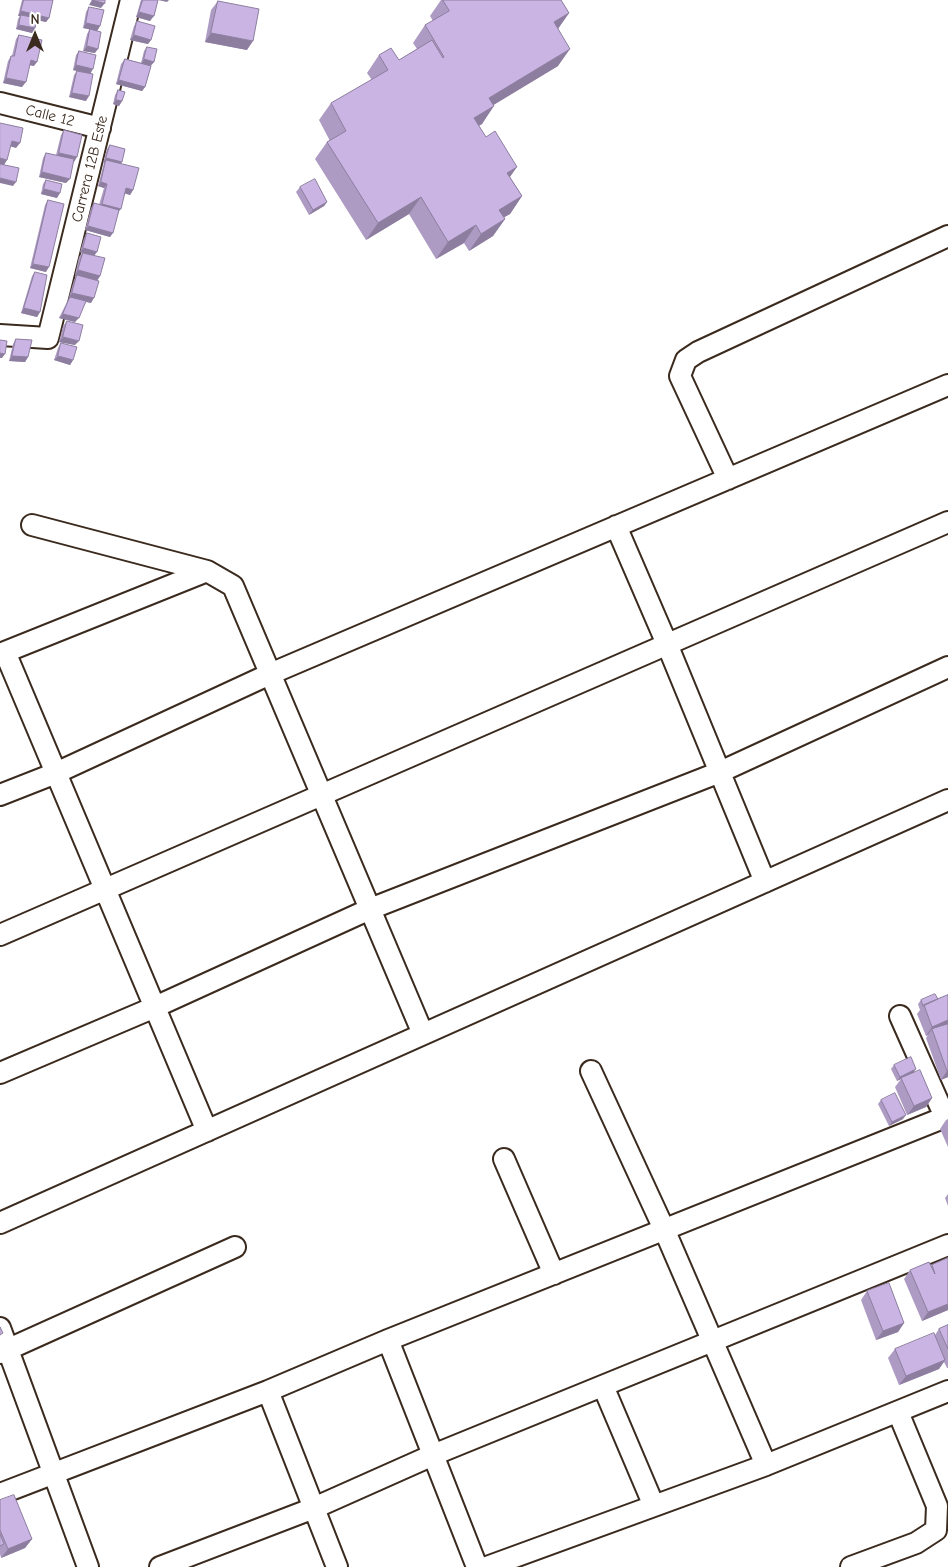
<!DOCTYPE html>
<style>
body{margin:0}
#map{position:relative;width:948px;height:1567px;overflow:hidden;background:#fff;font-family:"Comic Neue",sans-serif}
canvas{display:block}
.north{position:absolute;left:10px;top:10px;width:50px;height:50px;-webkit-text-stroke:4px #fff;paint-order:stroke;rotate:0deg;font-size:14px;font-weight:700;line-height:20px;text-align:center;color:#3b2a1e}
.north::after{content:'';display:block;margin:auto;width:18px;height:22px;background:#3b2a1e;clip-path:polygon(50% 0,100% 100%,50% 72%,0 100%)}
</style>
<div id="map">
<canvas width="948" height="1567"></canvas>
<div class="north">N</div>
</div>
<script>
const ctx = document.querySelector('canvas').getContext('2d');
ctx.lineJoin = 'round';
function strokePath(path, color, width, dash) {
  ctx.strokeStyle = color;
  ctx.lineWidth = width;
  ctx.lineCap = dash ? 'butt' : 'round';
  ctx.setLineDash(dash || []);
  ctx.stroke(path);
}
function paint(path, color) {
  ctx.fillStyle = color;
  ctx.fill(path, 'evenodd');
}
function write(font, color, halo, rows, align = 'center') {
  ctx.font = font + ' "Comic Neue",sans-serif';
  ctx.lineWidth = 4;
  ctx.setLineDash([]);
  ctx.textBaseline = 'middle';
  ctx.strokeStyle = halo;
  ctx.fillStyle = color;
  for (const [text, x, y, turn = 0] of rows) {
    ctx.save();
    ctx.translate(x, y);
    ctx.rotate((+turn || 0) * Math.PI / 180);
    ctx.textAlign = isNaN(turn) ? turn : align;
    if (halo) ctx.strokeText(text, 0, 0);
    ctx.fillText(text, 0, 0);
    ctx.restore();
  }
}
const street = new Path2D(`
 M0 103 100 128
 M0 335 48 338 131 0
 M728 479 680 376 686 360 698 352 948 236
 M32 525 207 571 233 586 423 1034
 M616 526 667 644 765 882
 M5 652 207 1131
 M0 654 207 571
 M0 795 56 773 270 674 948 385
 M0 935 948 522
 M900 1016 945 1117
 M591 1071 664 1229 766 1465
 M0 1073 155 1007 370 909 720 772 948 667
 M504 1159 554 1274
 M0 1223 948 800
 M0 1328 88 1567
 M388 1340 477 1567
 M0 1353 235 1247
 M603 1386 654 1506
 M268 1391 337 1567
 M0 1494 268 1391 388 1340 948 1116
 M160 1567 314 1508 433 1455 948 1245
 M487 1567 766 1465 948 1391
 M851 1567 916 1543 936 1530 937 1506 898 1412`);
strokePath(street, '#3b2a1e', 24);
strokePath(street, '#fff', 20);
paint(new Path2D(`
 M22 0H53L49 18 46 22 37 20 35 28 32 33 16 29 18 19 20 16H18Z
 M141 0H158L150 21 136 17Z
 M441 0H561L569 13 558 29V66L493 105 482 124 478 126 522 196 510 214 504 217 505 219 493 236 469 251 464 243 436 259 409 214 366 240 315 159 327 142 330 141 319 120 331 103 372 80 367 73 379 55 399 60 417 49 413 43 425 25 433 21 430 16Z
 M218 1 247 50 205 42 211 10Z
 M89 7 100 26 97 31 95 53 83 51 87 34 90 29 83 28 86 12Z
 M137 21 151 40 148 44 130 40 134 26Z
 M19 35 34 66 30 65 22 87 3 83 8 61 11 56H12L16 39Z
 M147 47 154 62 151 66 145 87 142 91 116 84 121 64 125 59 141 63 144 51Z
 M79 51 91 73 86 101 69 97 74 75 77 71 73 70 76 55Z
 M118 90 122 101 119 106 113 104 115 95Z
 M64 130 73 161 66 183 39 177 43 158 46 153 56 155 61 135Z
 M110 145 121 164 133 190 130 195 125 193 110 237 85 230 91 208 94 203 99 205 104 188 98 186 104 163H103L107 149Z
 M46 180 57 198 41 194 43 184Z
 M300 187 327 202 324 206 309 215 296 192Z
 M48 200 46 272 30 268 45 205Z
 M87 233 94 256 100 276 97 280 91 303 86 302 75 322 59 318 67 302 70 298 69 297 74 280 77 275 85 277 75 275 79 257 82 253 80 252 84 238Z
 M35 272 40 312 37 317 21 313 32 276Z
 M67 321 75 345 59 342 63 326Z
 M16 339 28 357 25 362 9 361 13 344Z
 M61 343 73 360 70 365 54 360 58 348Z
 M948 995V1077L941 1080 926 1038 928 1035 926 1036 917 1014 920 1010 918 1004 921 1000 938 999Z
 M894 1065 913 1073 932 1098 926 1107 907 1115 895 1087 901 1079 897 1081 891 1069Z
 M881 1100 903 1119 889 1126 878 1104Z
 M948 1119V1147L940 1129 946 1120Z
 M948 1194V1206L945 1198Z
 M948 1258V1310L922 1321 904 1279 910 1270 931 1266 932 1265Z
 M867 1291 904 1323 898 1332 876 1340 861 1300Z
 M948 1325V1368H947L944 1362 939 1369 899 1385 888 1358 895 1349 935 1335 939 1329Z
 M0 1500 32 1539 25 1548 1 1558 0 1554Z`), '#ae9bc3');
paint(new Path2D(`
 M92 0 105 3 101 8 89 5Z
 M158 0H169L167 2Z
 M21 11 49 18 46 22 21 17V15L20 16H18Z
 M139 12 154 16 150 21 136 17Z
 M569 13 557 30 554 22Z
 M86 23 100 26 97 31 83 28Z
 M19 25 35 28 32 33 16 29Z
 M211 33 253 41 247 50 205 42Z
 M134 35 151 40 148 44 130 40Z
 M87 46 98 49 95 53 83 51Z
 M570 49 558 66 477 115 489 98Z
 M144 59 154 62 150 66 141 64Z
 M31 60 37 62 34 66 28 65Z
 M76 65 93 69 90 74 73 70Z
 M6 78 26 82 22 87 3 83Z
 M119 80 145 87 142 91 116 84Z
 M72 93 89 96 86 101 69 97Z
 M116 100 122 101 119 106 113 104Z
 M494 106 482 124 462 136 474 118Z
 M12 141 20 143 16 148 9 146Z
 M59 153 77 157 74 162 56 157Z
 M0 158 7 160 4 165 0 164Z
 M106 158 122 162 119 167 106 160 104 163H103Z
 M517 167 505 184 507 173Z
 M42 172 70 179 66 183 39 177Z
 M0 178 16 182 13 186 0 183Z
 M101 182 107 184 104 188 98 186Z
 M126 188 133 190 130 195 123 193Z
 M44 189 60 193 57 198 41 194Z
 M522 196 510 214 487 227 499 210Z
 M421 197 409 214 366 240 378 223Z
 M327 202 324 206 309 215 313 210Z
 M102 204 121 209 117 213 99 209Z
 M505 219 493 236 469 251 481 234Z
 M476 225 464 243 436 259 448 242Z
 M88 226 113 233 110 237 85 230Z
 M83 248 97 252 94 256 80 252Z
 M33 264 49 267 46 272 30 268Z
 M78 270 100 276 97 281 75 275Z
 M72 293 94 298 91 303 69 297Z
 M24 308 40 312 37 317 21 313Z
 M63 314 79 318 75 322 59 318Z
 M63 337 79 341 75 345 59 342Z
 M0 353 5 354 2 358H0Z
 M12 356 28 357 25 362 9 361Z
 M58 356 73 360 70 365 54 360Z
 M948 1020V1027L932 1029 928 1035 926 1036 932 1027Z
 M916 1069 913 1073 897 1081 900 1077Z
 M948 1070V1077L941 1080 947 1071Z
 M932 1098 926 1107 907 1115 914 1106Z
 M906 1115 903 1119 889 1126 892 1122Z
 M948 1304V1310L922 1321 928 1312Z
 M904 1323 898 1332 876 1340 883 1331Z
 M945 1360 939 1369 899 1385 906 1376Z
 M32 1539 25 1548 1 1558 8 1549Z`), '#8d7e9f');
const building = new Path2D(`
 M24 0H53L49 18 21 11Z
 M92 0H105V3Z
 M143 0H158L154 16 139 12Z
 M443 0H561L569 13 554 22 570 49 489 98 494 106 474 118 486 137 495 131 517 167 507 173 522 196 499 210 505 219 481 234 476 225 448 242 421 197 378 223 327 142 346 131 331 103 388 70 379 55 391 48 399 60 432 40 443 58 444 57 425 25 449 11Z
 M218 1 259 9 253 41 211 33Z
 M89 7 104 10 100 26 86 23Z
 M21 15 37 18 35 28 19 25Z
 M137 21 155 26 151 40 134 35Z
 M90 29 101 32 98 49 87 46Z
 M19 35 42 40 37 62 31 60 26 82 6 78 11 56H14Z
 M147 47 157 49 154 62 144 59Z
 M79 51 96 55 93 69 76 65Z
 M125 59 151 66 145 87 119 80Z
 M77 71 93 74 89 96 72 93Z
 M118 90 125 92 122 101 116 100Z
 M0 123 23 128 20 143 12 141 7 160 0 158Z
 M64 130 82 135 77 157 59 153Z
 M110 145 125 149 122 162 106 158Z
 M46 153 74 159 70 179 42 172Z
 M106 160 139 168 133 190 126 188 121 209 102 204 107 184 101 182Z
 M0 164 19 168 16 182 0 178Z
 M315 179 327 202 313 210 300 187Z
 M46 180 62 184 60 193 44 189Z
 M48 200 64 204 49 267 33 264Z
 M94 203 119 210 113 233 88 226Z
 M87 233 101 237 97 252 83 248Z
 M83 253 105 258 100 276 78 270Z
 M35 272 47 275 40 312 24 308Z
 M77 275 99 281 94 298 72 293Z
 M70 297 86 301 79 318 63 314Z
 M67 321 83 325 79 341 63 337Z
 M16 339 32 340 28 357 12 356Z
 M0 340 7 341 5 354 0 353Z
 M61 343 77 347 73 360 58 356Z
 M935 994 938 999 923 1006 921 1000Z
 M948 995V1020L932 1027 924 1005Z
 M948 1024V1070L947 1071 932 1029Z
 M911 1057 916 1069 900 1077 894 1065Z
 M920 1070 932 1098 914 1106 901 1078Z
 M895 1093 906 1115 892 1122 881 1100Z
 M948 1258V1304L928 1312 910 1270 929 1262 935 1274 932 1265Z
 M889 1283 904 1323 883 1331 867 1291Z
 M948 1325V1349L939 1329Z
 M0 1327 3 1333 0 1335Z
 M934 1333 945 1360 906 1376 895 1349Z
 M14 1495 32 1539 8 1549 0 1530V1500Z
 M0 1534 4 1544 0 1546Z`);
paint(building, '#cab4e3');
strokePath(building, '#8d7e9f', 1);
write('15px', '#3b2a1e', '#fff', [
 ["Calle 12",50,116,14],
 ["Carrera 12B Este",90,169,-76]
]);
</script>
